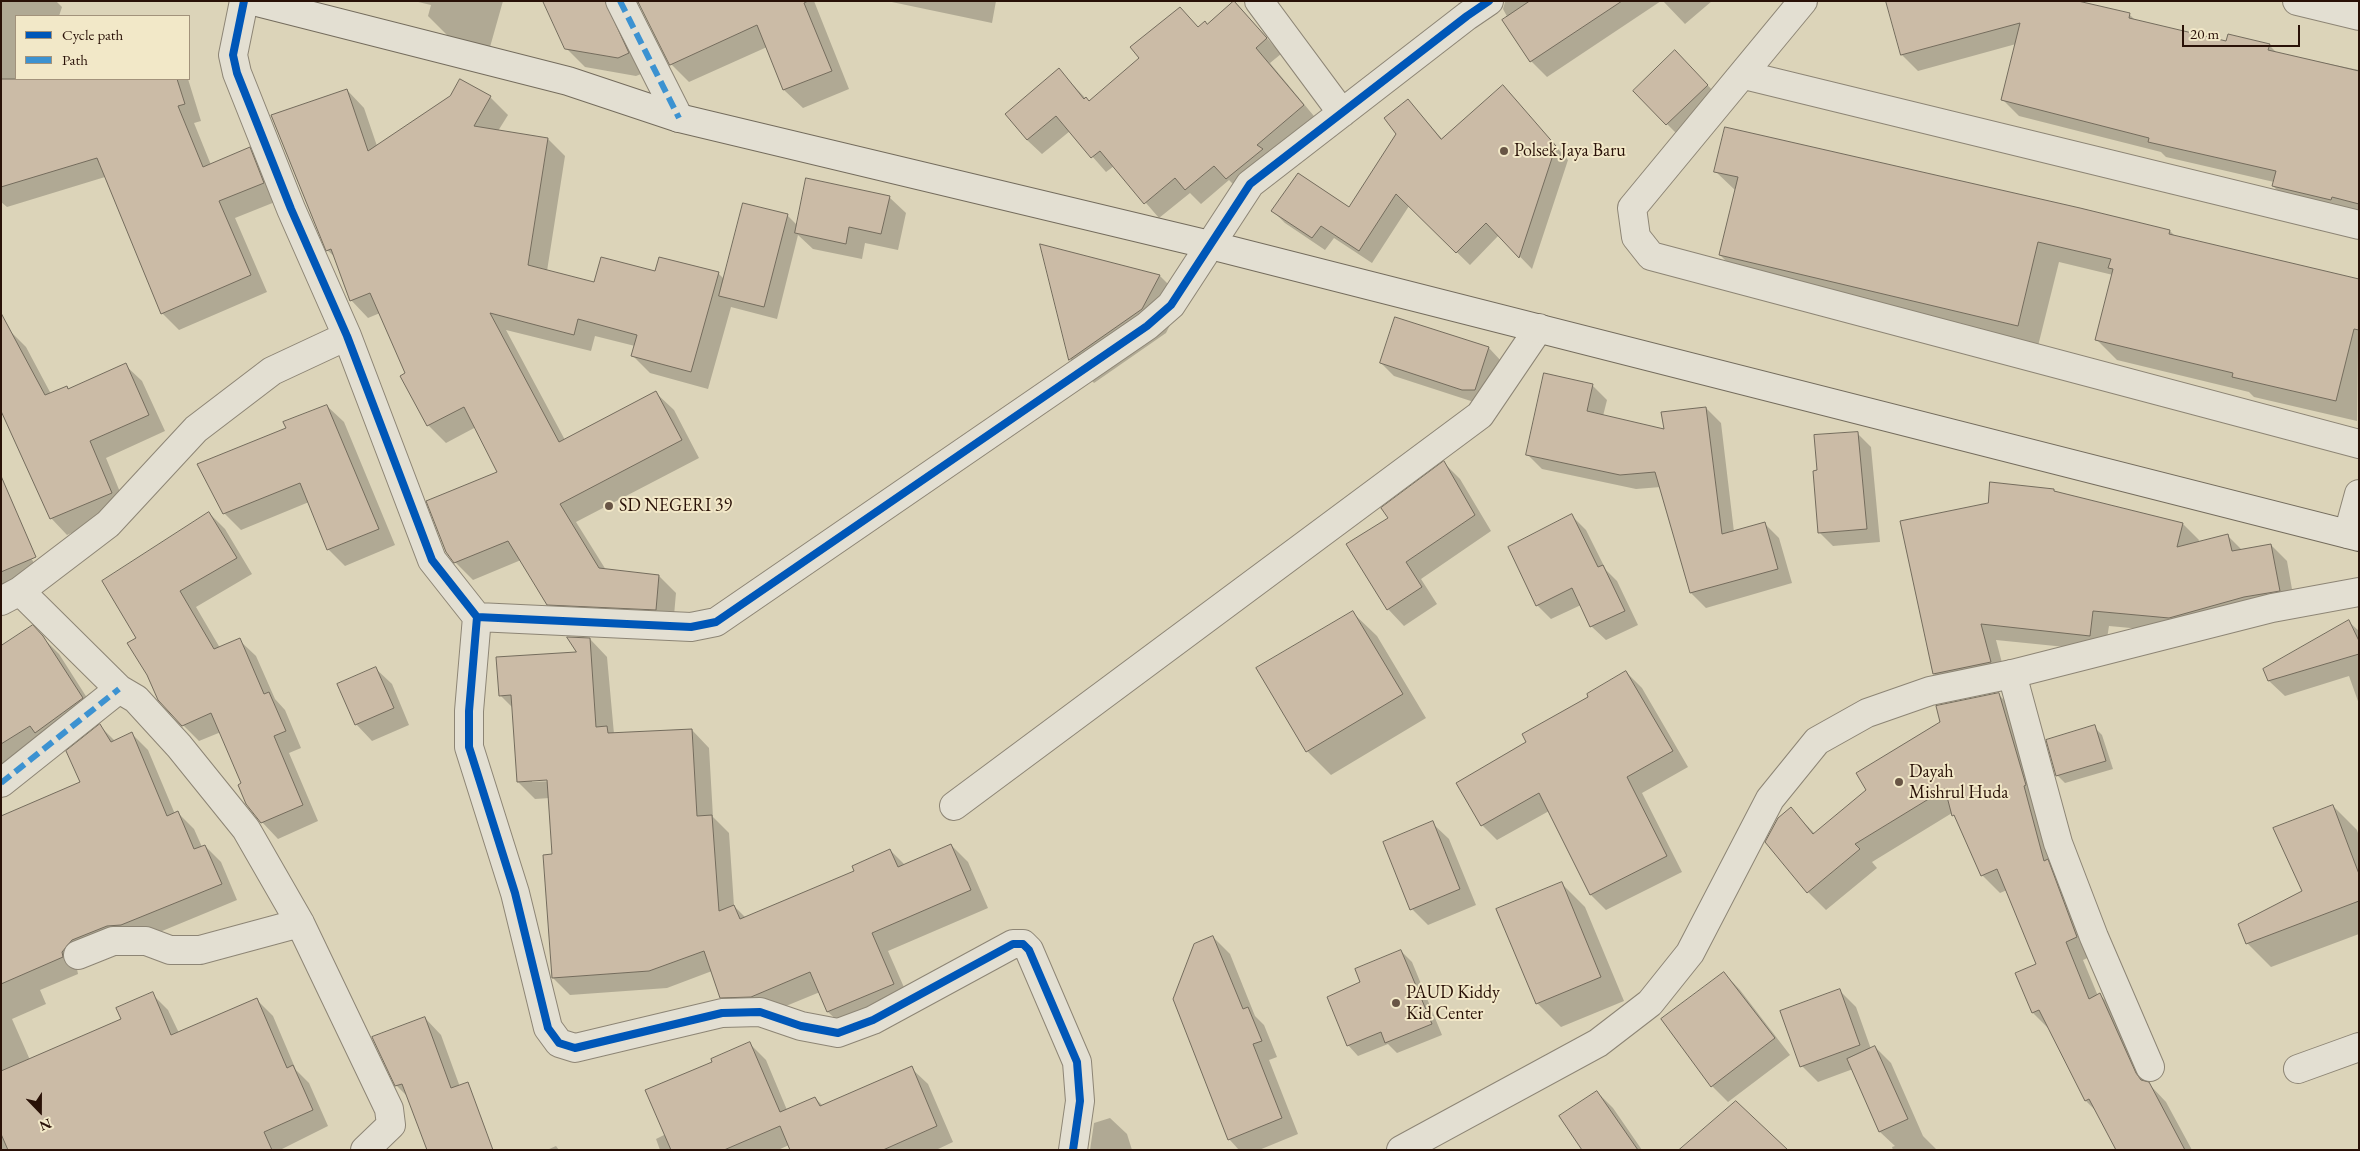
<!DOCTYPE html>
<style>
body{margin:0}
#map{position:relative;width:2360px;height:1151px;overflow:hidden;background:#dcd4b9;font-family:"EB Garamond",serif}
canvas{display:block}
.frame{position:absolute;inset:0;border:2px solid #291107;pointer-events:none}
.legend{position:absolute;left:15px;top:15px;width:175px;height:65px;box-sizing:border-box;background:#f2e8c8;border:1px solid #a2927b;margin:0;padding:6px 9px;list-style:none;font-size:15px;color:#291107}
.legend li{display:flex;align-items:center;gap:10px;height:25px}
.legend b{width:25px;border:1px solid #a2927b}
.north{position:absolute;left:15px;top:1086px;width:50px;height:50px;-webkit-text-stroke:4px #f2e8c8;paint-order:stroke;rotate:158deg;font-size:14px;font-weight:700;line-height:20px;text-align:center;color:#291107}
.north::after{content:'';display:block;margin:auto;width:18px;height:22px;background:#291107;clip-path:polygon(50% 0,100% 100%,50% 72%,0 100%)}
.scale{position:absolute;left:2182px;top:25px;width:118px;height:22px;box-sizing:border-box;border:2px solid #291107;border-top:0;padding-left:6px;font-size:15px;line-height:18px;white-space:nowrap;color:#291107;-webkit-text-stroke:4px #f2e8c8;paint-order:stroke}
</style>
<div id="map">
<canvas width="2360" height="1151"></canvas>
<div class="frame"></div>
<ul class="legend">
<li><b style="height:6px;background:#0057b8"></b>Cycle path</li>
<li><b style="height:6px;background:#3c92d1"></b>Path</li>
</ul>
<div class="north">N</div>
<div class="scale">20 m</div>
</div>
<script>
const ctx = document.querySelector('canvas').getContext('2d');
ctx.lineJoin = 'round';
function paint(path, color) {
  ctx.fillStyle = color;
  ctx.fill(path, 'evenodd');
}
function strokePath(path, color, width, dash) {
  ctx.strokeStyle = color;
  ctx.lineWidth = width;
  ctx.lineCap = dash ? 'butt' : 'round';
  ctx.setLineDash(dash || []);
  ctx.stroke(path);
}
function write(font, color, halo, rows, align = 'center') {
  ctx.font = font + ' "EB Garamond",serif';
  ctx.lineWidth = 4;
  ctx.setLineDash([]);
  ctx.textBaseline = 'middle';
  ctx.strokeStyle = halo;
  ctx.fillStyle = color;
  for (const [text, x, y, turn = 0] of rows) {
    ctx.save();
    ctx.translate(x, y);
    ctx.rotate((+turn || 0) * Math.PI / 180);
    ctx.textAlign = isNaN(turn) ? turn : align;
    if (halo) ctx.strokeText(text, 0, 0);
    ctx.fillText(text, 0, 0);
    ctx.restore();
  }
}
paint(new Path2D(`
 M1 1H56L62 7 59 16H16V79H188L201 121 194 123 211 165 249 149 266 166 280 200 235 218 267 292 179 330 162 313 105 177 7 207 1 202Z
 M414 1H503L490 47 448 36 428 16 431 5Z
 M544 1H814L849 89 803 108 784 90 767 47 689 82 671 64 640 3 632 5 646 72 636 76 585 67 566 48Z
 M887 1H996L992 23Z
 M1503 1H1661L1547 77 1531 61 1503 9 1505 2Z
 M1663 1H1712L1685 24Z
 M1887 1 2129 14 2136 21 2227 42 2269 45 2277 53 2359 70V215L2289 202 2273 186 2274 182 2166 157 2161 152 2019 116 2003 100 2016 44 1918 71 1902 55Z
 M1235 2 1281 54 1270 63 1318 121 1242 193 1229 180 1201 204 1190 193 1159 218 1114 166 1106 172 1070 131 1042 154 1027 140 1059 70 1089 102 1141 58 1180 8 1199 28 1208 25Z
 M1675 52 1724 102 1683 140 1667 124Z
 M1503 87 1568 160 1532 269 1499 235 1470 265 1409 206 1372 263 1334 238 1325 250 1285 223 1273 211 1349 209 1398 134 1408 100 1442 139Z
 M347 90 364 108 377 146 490 97 508 115 498 131 548 139 565 156 547 271 595 284 656 273H718L725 280 787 215 798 226 889 197 906 213 898 250 865 243 862 259 813 249 798 235 777 319 731 307 708 389 650 373 632 355 635 346 595 336 591 351 506 330 565 440 656 393 674 410 699 458 576 522 606 570 659 576 676 593 673 627 566 622 548 604 521 560 473 580 455 562 499 473 476 427 446 443 428 425 380 313 368 318 351 300 336 258 327 250Z
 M1715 171 2170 231 2176 237 2359 281 2357 421 2254 397 2249 392 2117 360 2097 340 2113 275 2059 262 2038 346 1741 276 1720 255 1736 191Z
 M1041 246 1160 276 1183 299 1166 333 1094 383 1071 360Z
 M1396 318 1489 348 1502 362 1477 403 1394 376 1381 363Z
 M10 331 26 347 51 394 66 387 69 390 125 365 142 381 165 431 106 458 127 509 67 535 51 518Z
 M1592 385 1607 400 1603 416 1665 431 1706 408 1721 423 1734 532 1764 523 1779 538 1792 583 1706 608 1691 593 1661 487 1636 489 1542 469 1527 454Z
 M327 406 344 422 395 545 345 566 328 549 309 502 241 530 224 513 287 429Z
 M1857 433 1871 447 1880 542 1833 546 1819 532V472Z
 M1444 463 1460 479 1491 531 1421 579 1437 604 1404 626 1388 609 1390 518Z
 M2053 490 2057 493 2183 524 2199 540 2198 543 2227 535 2242 550 2271 545 2287 561 2295 606 2185 633 2109 626 2105 651 1996 640 2006 678 1950 690 1934 674 1902 522Z
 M1 511 43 577 1 595Z
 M209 513 225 529 252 574 196 607 220 648 239 640 256 656 275 699 285 710 301 748 289 753 318 821 278 839 262 822 221 732 199 741 183 725 137 638Z
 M1572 516 1586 530 1606 570 1617 581 1638 625 1606 640 1591 626 1581 605 1551 619 1537 605Z
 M1353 613 1377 636 1426 718 1331 775 1307 751Z
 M2349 622 2359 631V704L2349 676 2285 696 2269 681 2264 670Z
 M32 627 59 654 98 715 1 770V647Z
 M590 639 607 657 614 734 692 730 709 748 713 817 729 833 734 906 746 918 855 872 890 850 905 865 951 845 968 862 988 908 888 951 910 1001 846 1029 828 1012 820 992 769 1013 739 1014 722 997 712 971 667 988 570 995 553 978 554 855 550 798 535 799 518 782 513 708 500 695 578 653ZM553 778 554 781 532 782V780Z
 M375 668 392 684 409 725 372 741 356 724Z
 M1626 672 1642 688 1688 767 1642 793 1682 872 1606 910 1591 895 1549 811 1497 840 1482 825 1528 743Z
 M1998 694 2016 712 2094 955 2083 960 2098 996 2100 995 2118 1013 2150 1085 2166 1102 2192 1150H2117L2096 1111 2086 1101 2051 1031 2033 1013 2038 965 2007 890 2000 893 1982 875 1958 820 1952 813 1872 862 1877 868 1826 910 1808 892 1767 842 1791 809 1815 834Z
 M100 726 115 741 132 734 148 750 175 814 178 813 194 829 202 847 205 846 221 862 237 900 138 941 88 956 77 969 78 974 40 990 46 1004 12 1019 30 1060 123 1020 152 994 168 1010 179 1033 257 1000 273 1016 296 1070 309 1083 328 1126 280 1150H1V817L81 783Z
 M2094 727 2102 735 2113 769 2065 783 2057 775Z
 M2333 806 2357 830 2359 836V934L2271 967 2247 943 2304 892Z
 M1432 823 1449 839 1476 905 1428 925 1412 909Z
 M1562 884 1585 907 1624 1001 1561 1027 1537 1003Z
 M1213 937 1230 954 1255 1016 1264 1025 1277 1057 1269 1060 1298 1134 1259 1150H1239L1229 1139Z
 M1401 951 1412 962 1442 1035 1397 1053 1388 1044 1358 1056 1348 1045 1362 983Z
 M1724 973 1740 990 1790 1055 1728 1102 1712 1086Z
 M1839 990 1856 1007 1871 1049 1875 1047 1891 1063 1923 1136 1937 1150H1893L1892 1147 1895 1146 1880 1132 1853 1069 1818 1082 1802 1066Z
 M425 1018 441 1035 464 1098 408 1097 396 1085Z
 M750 1044 766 1060 787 1110 815 1098 823 1106 911 1068 928 1084 953 1142 936 1150H791L789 1145 778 1150H660L656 1139 666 1134 714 1063Z
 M1597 1092 1613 1108 1642 1150H1583Z
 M1110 1118 1127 1134 1132 1150H1090L1094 1123Z
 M556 1146 559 1150H547Z`), '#0003');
const building = new Path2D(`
 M543 1H605L629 53 618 58 565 49Z
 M638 1H808L804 3 832 71 783 90 757 25 670 65Z
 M1234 1 1267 38 1256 48 1304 105 1257 145 1263 149 1226 179 1214 166 1185 190 1175 178 1144 204 1100 151 1091 158 1056 116 1027 140 1005 114 1059 68 1084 99 1086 97 1089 101 1139 58 1130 47 1180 7 1198 27 1205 21 1207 24Z
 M1530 1H1622L1530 62 1502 20Z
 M1886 1H2078L2130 13 2129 18 2226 41 2228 34 2270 44 2268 50 2359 71V204L2332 197 2331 200 2272 186 2276 171 2148 142 2149 138 2001 100 2020 23 1901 55Z
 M1675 50 1708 85 1666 125 1633 91Z
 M1 79H177L185 104 178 106 203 167 250 147 264 183 219 201 251 275 161 314 97 158 1 187Z
 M460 79 491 96 474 126 548 138 528 265 594 282 601 257 655 271 659 257 719 272 691 372 631 356 637 335 578 319 574 335 490 313 559 442 656 391 682 440 560 504 599 568 659 575 656 610 547 605 508 541 454 563 446 552 426 501 497 472 464 407 427 426 400 376 405 373 370 293 350 301 331 249 326 251 271 115 347 89 368 151 450 96Z
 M1503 85 1556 146 1519 258 1486 223 1456 253 1396 194 1359 251 1321 226 1312 238 1271 211 1298 173 1349 207 1396 134 1384 118 1408 99 1441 139Z
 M1725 127 2080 208 2170 230 2169 234 2359 279V330L2354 329 2336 401 2232 377 2233 373 2095 340 2113 269 2108 268 2111 259 2038 242 2018 326 1719 255 1738 177 1714 172Z
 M806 178 890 196 881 234 849 227 846 244 795 233Z
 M743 203 788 214 764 307 719 296Z
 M1040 244 1160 275 1142 309 1069 360Z
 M1 313 45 395 67 386 68 389 126 363 149 415 90 441 112 493 50 519 1 411Z
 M1395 317 1489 347 1475 390H1462L1380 363Z
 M1544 373 1593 384 1587 411 1664 429 1661 412 1706 407 1722 534 1765 522 1778 569 1690 593 1655 472 1620 475 1526 455Z
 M327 405 379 529 327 550 300 483 223 514 197 464 286 428 283 422Z
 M1858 432 1867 529 1818 533 1813 471 1817 470 1814 435Z
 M1444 461 1475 515 1406 562 1422 587 1387 610 1346 544 1388 518 1381 508Z
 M1 476 36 557 1 572Z
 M1990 482 2054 489V491L2183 523 2177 547 2228 534 2232 551 2271 544 2280 591 2244 597 2169 618 2093 611 2090 636 1981 624 1991 662 1933 674 1900 521 1988 503Z
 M209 512 237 558 180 591 214 649 240 638 264 694 269 692 286 731 274 736 303 805 261 823 246 804 238 785 241 783 211 713 182 726 158 700 147 675 127 643 136 638 102 581Z
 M1572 514 1598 567 1603 565 1625 611 1590 627 1572 588 1536 606 1508 547Z
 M1353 611 1403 694 1306 752 1256 668Z
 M2349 620 2359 641V654L2268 681 2263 669Z
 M33 625 43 636 83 698 35 733 30 726 1 744V646Z
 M567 637 590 638 596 727 607 726 608 733 692 729 697 816 712 815 719 911 734 905 740 919 854 871 852 866 890 849 898 867 951 844 971 890 872 933 894 984 827 1012 810 972 751 997 720 998 704 951 649 971 552 978 543 855 552 854 547 780 517 782 511 695 499 696 496 657 576 652Z
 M376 667 394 708 355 725 337 684Z
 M1626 671 1673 751 1627 777 1667 856 1590 895 1539 793 1481 826 1456 783 1526 742 1522 734 1588 697 1587 694Z
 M1999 693 2026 785 2024 786 2044 861 2048 859 2077 937 2066 942 2089 999 2100 993 2136 1073 2141 1080 2149 1082 2185 1150H2116L2089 1099 2085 1101 2039 1010 2032 1013 2015 973 2036 964 1997 869 1981 876 1954 815 1952 816 1945 789 1855 844 1860 849 1807 893 1765 842 1778 818 1791 807 1813 834 1866 790 1856 773 1940 722 1936 706Z
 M100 724 111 742 132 732 167 816 178 811 194 849 205 845 222 884 121 925 107 926 72 940 62 952 63 957 1 984V816L80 782 66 751Z
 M2095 725 2106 761 2056 776 2046 740Z
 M2333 805 2359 874V901L2246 944 2238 924 2302 891 2273 828Z
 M1433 821 1460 889 1410 910 1383 842Z
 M1562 882 1601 977 1536 1004 1496 909Z
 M1213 936 1243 1009 1248 1007 1262 1041 1253 1044 1282 1118 1228 1140 1173 999 1194 944Z
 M1401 950 1432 1024 1385 1043 1381 1032 1347 1046 1327 997 1360 982 1355 969Z
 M1724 972 1775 1038 1711 1087 1661 1019Z
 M1840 989 1860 1045 1800 1067 1780 1011Z
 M153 992 171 1035 257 998 287 1068 293 1065 313 1110 264 1132 272 1150H8L1 1134V1071L121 1019 116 1008Z
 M425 1017 451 1088 468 1082 493 1150H427L402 1084 395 1086 372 1037Z
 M750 1042 780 1112 815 1097 820 1106 912 1066 937 1126 883 1150H790L780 1126 724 1150H671L645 1090 712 1062 711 1059Z
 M1875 1046 1908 1119 1879 1132 1847 1059Z
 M1597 1091 1638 1150H1582L1559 1116Z
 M1736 1101 1788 1150H1679Z`);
paint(building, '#cbbba6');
strokePath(building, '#746c5d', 1);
const minor = new Path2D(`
 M244 1 233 55 237 73 291 209 347 336 432 560 477 617 469 711V747L515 893 548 1028 559 1043 575 1048 722 1013 760 1012 801 1026 838 1033 873 1020 1013 944H1023L1029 950 1077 1062 1080 1101 1073 1150
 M620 1 679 118
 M1259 1 1342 113
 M1803 1 1632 208 1636 237 1651 256 2359 444
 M2297 1 2359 16
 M1744 75 2359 225
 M2348 534 2359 494
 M20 591 119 689 136 699 179 746 246 829 300 923 389 1109 391 1125 365 1150
 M1 601 20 591 108 524 196 429 272 371 347 336
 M477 617 691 627 716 622 1147 326 1171 305 1250 184 1467 16 1489 1
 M2012 674 2058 843 2094 937 2150 1067
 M1 783 119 689
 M954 806 1480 415 1539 328
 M78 955 113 941H146L170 950H200L300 923
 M2298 1069 2359 1047`);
const tertiary = new Path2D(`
 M1401 1150 1598 1043 1650 1003 1690 953 1770 799 1817 741 1867 713 1930 691 2012 674 2272 608 2359 592`);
const secondary = new Path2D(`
 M253 1 568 81 679 118 1210 245 2359 537`);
strokePath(minor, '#8d8575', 30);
strokePath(tertiary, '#8d8575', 30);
strokePath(secondary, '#746c5d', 30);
strokePath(minor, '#e3dfd2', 28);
strokePath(tertiary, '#e3dfd2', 28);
strokePath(secondary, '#e3dfd2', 28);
strokePath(new Path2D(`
 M620 1 679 118
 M1 783 119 689`), '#3c92d1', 6, [12, 6]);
strokePath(new Path2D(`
 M244 1 233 55 237 73 291 209 347 336 432 560 477 617 469 711V747L515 893 548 1028 559 1043 575 1048 722 1013 760 1012 801 1026 838 1033 873 1020 1013 944H1023L1029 950 1077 1062 1080 1101 1073 1150
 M477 617 691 627 716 622 1147 326 1171 305 1250 184 1467 16 1489 1`), '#0057b8', 8);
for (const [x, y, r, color] of [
 [1504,151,5,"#685545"],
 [609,506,5,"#685545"],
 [1899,782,5,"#685545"],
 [1396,1003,5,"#685545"]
]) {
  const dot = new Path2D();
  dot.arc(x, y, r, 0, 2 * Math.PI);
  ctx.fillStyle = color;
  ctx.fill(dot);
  strokePath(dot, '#f2e8c8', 2);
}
write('18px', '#291107', '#f2e8c8', [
 ["Polsek Jaya Baru",1514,151],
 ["SD NEGERI 39",619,506],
 ["Dayah",1909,772],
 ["Mishrul Huda",1909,793],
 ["PAUD Kiddy",1406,993],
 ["Kid Center",1406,1014]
], 'left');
</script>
